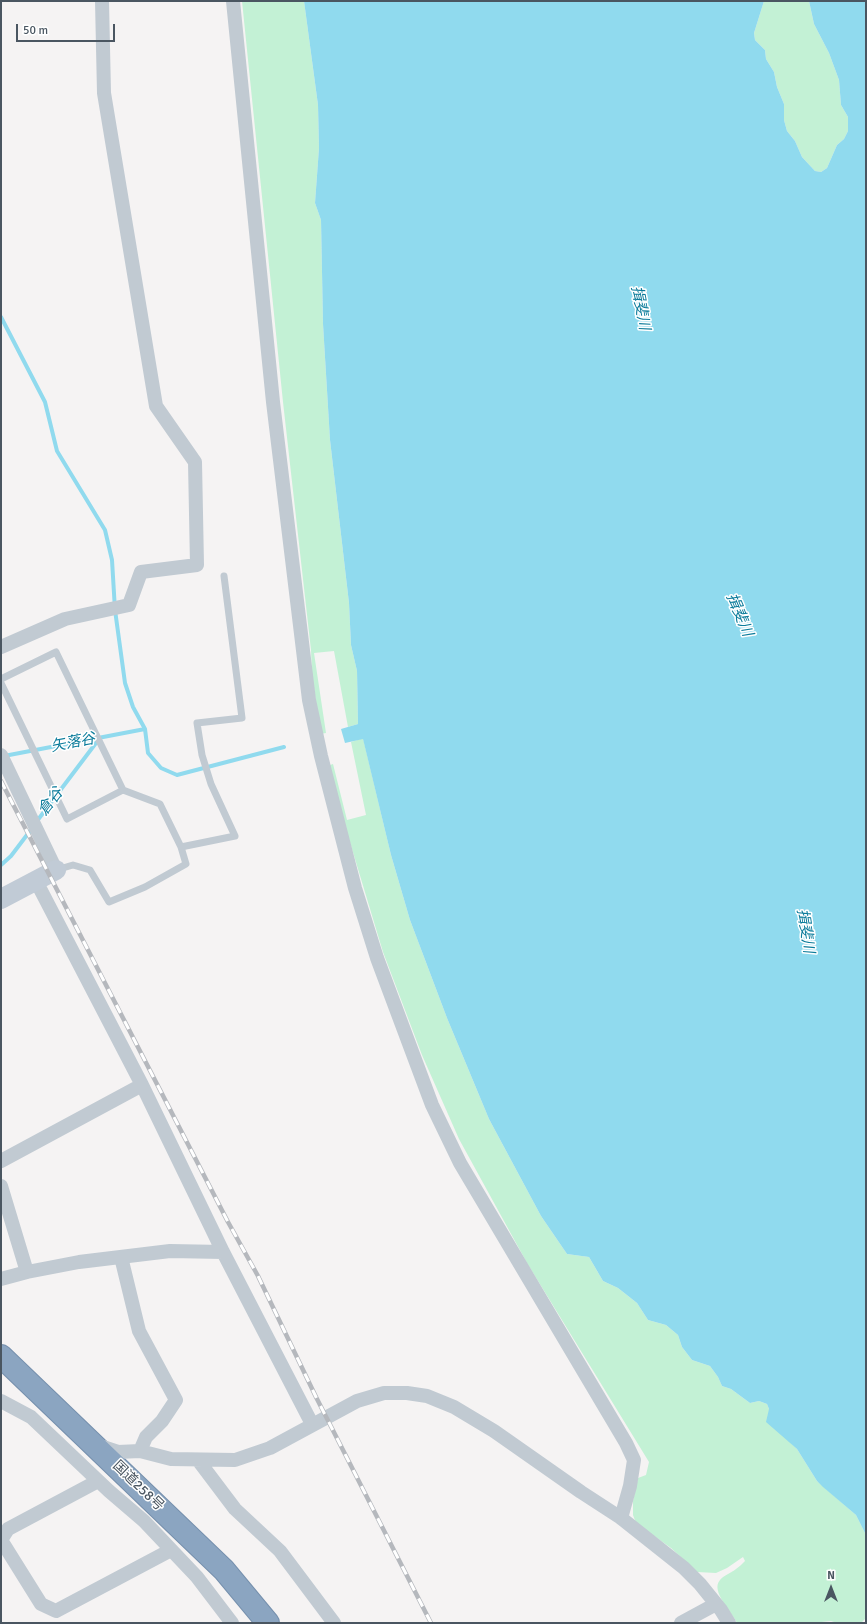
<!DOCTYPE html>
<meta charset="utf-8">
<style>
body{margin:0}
#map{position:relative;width:867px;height:1624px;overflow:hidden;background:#f5f3f3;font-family:Signika,sans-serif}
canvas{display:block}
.frame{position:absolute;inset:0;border:2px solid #4a5661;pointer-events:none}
.north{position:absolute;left:811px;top:1568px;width:40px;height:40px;-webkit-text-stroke:3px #fff;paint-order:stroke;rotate:0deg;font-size:11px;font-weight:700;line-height:16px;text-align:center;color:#4a5661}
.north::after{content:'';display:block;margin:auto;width:14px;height:18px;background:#4a5661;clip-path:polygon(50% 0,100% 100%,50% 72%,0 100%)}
.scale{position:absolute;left:16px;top:24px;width:99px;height:18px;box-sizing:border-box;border:2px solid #4a5661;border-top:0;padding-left:5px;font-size:12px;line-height:14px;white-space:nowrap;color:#4a5661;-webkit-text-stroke:3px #fff;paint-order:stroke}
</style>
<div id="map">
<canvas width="867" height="1624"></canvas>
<div class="frame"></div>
<div class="north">N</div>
<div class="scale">50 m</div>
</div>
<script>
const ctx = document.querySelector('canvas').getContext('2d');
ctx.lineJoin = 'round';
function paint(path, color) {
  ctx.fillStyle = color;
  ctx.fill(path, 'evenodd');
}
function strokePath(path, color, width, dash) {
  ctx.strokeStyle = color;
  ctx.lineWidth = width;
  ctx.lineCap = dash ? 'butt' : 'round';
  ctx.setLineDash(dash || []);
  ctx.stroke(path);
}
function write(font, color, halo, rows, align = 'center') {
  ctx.font = font + ' Signika,"Noto Sans JP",sans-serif';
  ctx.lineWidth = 3;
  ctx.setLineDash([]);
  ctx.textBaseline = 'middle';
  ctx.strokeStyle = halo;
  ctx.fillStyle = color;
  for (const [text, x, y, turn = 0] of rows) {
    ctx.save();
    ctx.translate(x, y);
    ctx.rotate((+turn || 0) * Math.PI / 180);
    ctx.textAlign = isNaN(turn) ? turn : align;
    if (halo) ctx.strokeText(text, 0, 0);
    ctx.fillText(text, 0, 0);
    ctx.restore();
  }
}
paint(new Path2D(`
 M242 1H304L318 105 319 148 315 203 321 220 323 324 330 440 349 603 351 645 357 671 358 724 348 727 334 651 314 653 326 733 320 734 312 673 311 650 283 402Z
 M764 1H809L814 24 829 53 839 80 841 105 848 117V131L844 139 837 145 827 168 821 172 815 171 802 157 795 141 787 131 784 120V104L777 87 774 72 766 59 765 50 755 40 754 33Z
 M363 738 391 855 410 920 447 1018 489 1119 541 1216 567 1254 589 1257 603 1281 618 1288 637 1303 648 1320 666 1325 678 1335 682 1347 692 1360 710 1366 718 1377 722 1386 731 1389 750 1403 759 1401 767 1404 769 1409 783 1435 797 1449 817 1481 856 1515 866 1535V1618L861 1623H837L831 1621 812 1623H737C732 1612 710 1591 720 1580 724 1575 731 1573 736 1569 739 1567 742 1564 745 1561L743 1557 727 1568 716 1573 697 1572 671 1548 636 1523 633 1515V1501L638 1478 646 1475 649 1462 527 1263 459 1139 422 1055 383 952 327 766 333 764 347 820 366 815 351 742Z`), '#c3f1d5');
paint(new Path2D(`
 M304 1H764L754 33 755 40 765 50 766 59 774 72 777 87 784 104V120L787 131 795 141 802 157 815 171 821 172 827 168 837 145 844 139 848 131V117L841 105 839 80 829 53 814 24 809 1H866V1535L856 1515 823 1487 817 1481 797 1449 766 1422 769 1409 767 1404 759 1401 750 1403 731 1389 722 1386 718 1377 710 1366 692 1360 682 1347 678 1335 666 1325 648 1320 637 1303 618 1288 603 1281 589 1257 567 1254 541 1216 489 1119 447 1018 410 920 391 855 363 739 345 743 341 729 358 724 357 671 351 645 349 603 330 440 323 324 321 220 315 203 319 148 318 105Z`), '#90daee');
strokePath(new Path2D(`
 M1 317 45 402 57 451 105 530 112 560 115 610 125 683 133 707 145 729 148 753 161 768 177 775 284 747
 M4 756 145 729
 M37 821 99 739
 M1 865 11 856 33 827`), '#90daee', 4);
const highway = new Path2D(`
 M1 1356 224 1570 268 1623`);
strokePath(highway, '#7690ad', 24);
strokePath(new Path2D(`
 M1 679 56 652 123 790 160 804 181 847 186 864 145 887 109 902 90 870 73 865 56 870
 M1 683 67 819 123 790
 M181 847 235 836 211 784 202 755 197 723 242 718 224 576`), '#c1cad2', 7);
strokePath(new Path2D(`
 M233 1 273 402 309 700 321 756 355 888 377 958 432 1105 460 1163 626 1443 634 1460 630 1486 621 1518
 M1 647 65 619 129 605 141 572 197 565 195 462 156 406 104 93 102 1
 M1 755 56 870
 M36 881 142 1085 223 1252 312 1424
 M1 1161 142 1085
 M1 1186 27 1272
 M121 1257 139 1331 176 1400 162 1421 146 1437 140 1451
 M1 1279 27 1272 79 1262 170 1251 223 1252
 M1 1401 31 1417 109 1491 144 1521 197 1577 232 1623
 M97 1445 118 1452 140 1451 171 1459 235 1460 270 1448 357 1401 384 1393H407L427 1396 454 1407 494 1431 581 1492 621 1518 684 1568 700 1584 721 1610 729 1623
 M198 1460 235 1509 280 1551 334 1623
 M98 1481 8 1529 1 1540 41 1604 56 1611 171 1550
 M681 1623 716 1604`), '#c1cad2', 14);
strokePath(new Path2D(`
 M1 899 56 870`), '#c1cbd6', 20);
strokePath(highway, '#8ba5c1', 22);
const rail = new Path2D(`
 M1 781 228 1222 258 1276 316 1397 431 1623`);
strokePath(rail, '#b5b8bd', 4.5);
strokePath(rail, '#fff', 3, [9]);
write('14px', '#4a5661', '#fff', [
 ["国道258号",138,1486,44]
]);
write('italic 15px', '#0c7c9b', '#fff', [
 ["揖斐川",640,308,79],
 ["揖斐川",739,615,67],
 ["矢落谷",73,743,-11],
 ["倉谷",51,802,-53],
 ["揖斐川",805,931,81]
]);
</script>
